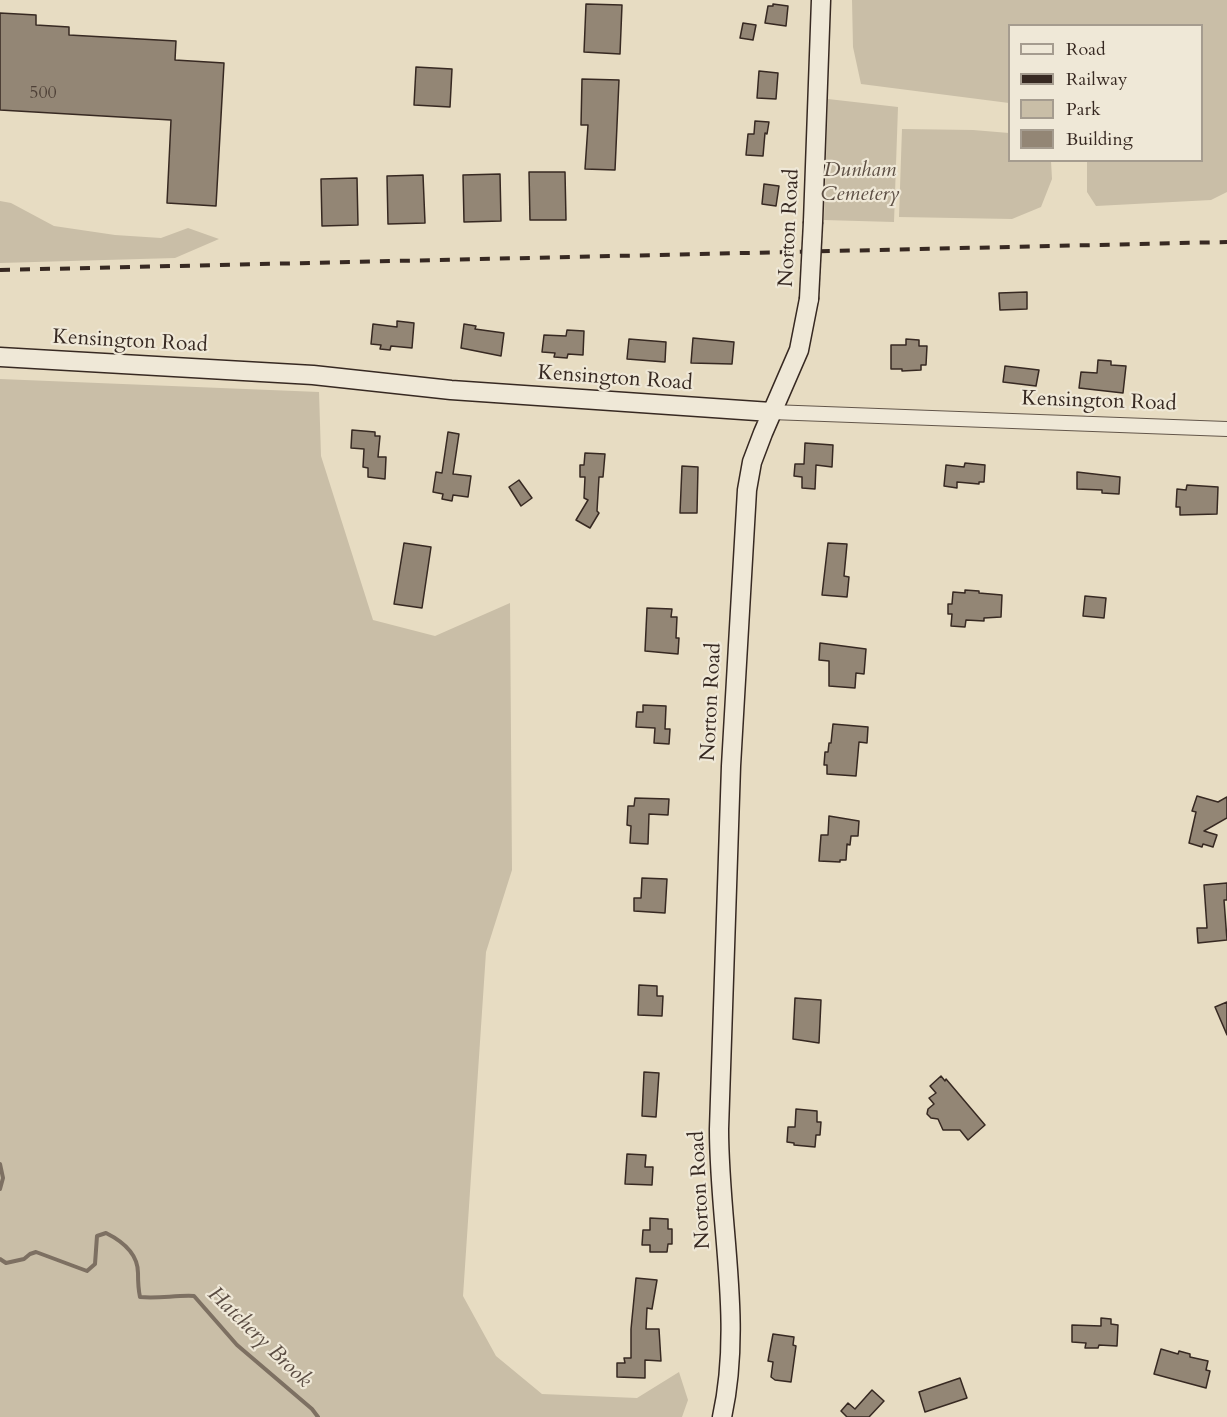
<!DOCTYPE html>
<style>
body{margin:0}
#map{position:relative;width:1227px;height:1417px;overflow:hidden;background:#e7dcc2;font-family:Cardo,serif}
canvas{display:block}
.legend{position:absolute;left:1008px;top:24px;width:195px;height:138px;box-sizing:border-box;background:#efe8d7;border:2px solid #a59c8f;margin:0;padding:8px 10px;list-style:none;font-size:18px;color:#372922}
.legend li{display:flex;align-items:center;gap:12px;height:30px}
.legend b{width:30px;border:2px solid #a59c8f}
</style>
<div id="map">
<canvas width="1227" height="1417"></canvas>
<ul class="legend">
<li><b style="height:8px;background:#efe8d7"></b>Road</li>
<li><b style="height:8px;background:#372922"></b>Railway</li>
<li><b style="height:16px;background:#c9bea7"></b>Park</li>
<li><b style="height:16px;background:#938675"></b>Building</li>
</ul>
</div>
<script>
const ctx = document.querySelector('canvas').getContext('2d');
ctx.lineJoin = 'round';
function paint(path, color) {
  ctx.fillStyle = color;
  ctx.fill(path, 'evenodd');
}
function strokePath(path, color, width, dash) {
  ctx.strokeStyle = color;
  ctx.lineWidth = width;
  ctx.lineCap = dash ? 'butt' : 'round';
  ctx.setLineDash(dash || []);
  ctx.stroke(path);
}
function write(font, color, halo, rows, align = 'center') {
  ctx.font = font + ' Cardo,serif';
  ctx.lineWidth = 4.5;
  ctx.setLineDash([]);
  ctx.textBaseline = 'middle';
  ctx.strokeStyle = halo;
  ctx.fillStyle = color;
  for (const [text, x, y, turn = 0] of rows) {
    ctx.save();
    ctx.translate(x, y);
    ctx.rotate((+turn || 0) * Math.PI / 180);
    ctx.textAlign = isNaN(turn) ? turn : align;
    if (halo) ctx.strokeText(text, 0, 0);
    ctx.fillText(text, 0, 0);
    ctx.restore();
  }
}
paint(new Path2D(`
 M852 0H1227V192L1211 200 1096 206 1087 192V161L1202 160V26H1010L1009 103 861 84 853 47Z
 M828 99 898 107 894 222 824 220Z
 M902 129 973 130 1009 133 1010 160 1051 161 1052 179 1041 207 1012 219 899 217Z
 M0 201 11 203 54 226 115 235 161 238 188 228 219 239 175 258 0 263Z
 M0 379 319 392 321 456 373 620 435 636 510 603 512 870 486 952 463 1296 496 1356 542 1394 637 1398 679 1372 688 1400 682 1417H0Z`), '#c9bea7');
strokePath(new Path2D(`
 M0 1164 3 1178 0 1189
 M0 1259 6 1263 24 1259 30 1254 36 1252 87 1271 95 1264 97 1236 106 1233C122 1241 138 1254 138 1273 138 1282 138 1288 140 1297 158 1299 176 1295 194 1296L237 1345 312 1409 318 1417`), '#7d7062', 4);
const building = new Path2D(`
 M586 4 622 5 620 54 584 52Z
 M773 4 788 6 786 26 765 23 768 6H773Z
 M0 13 36 15V25L69 27V35L176 41 175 60 224 63 216 206 167 203 171 120 0 110Z
 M743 23 756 25 753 40 740 38Z
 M416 67 452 69 450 107 414 105Z
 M759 71 778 73 776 99 757 98Z
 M582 79 619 80 615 170 585 169 588 125H581Z
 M755 121 769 122 767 134 765 133 763 156 746 155 748 134H754Z
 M529 172H565L566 220H530Z
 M500 174 501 221 464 222 463 175Z
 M423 175 425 223 388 224 387 176Z
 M357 178 358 225 322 226 321 179Z
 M764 184 779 186 776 206 762 204Z
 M1027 292V309L1000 310 999 293Z
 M397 321 414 323 412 348 391 346 390 350 380 349 381 345 371 344 373 324 397 327Z
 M464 324 476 326 475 329 504 333 501 356 461 348Z
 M567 330 584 331 583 355 568 354 567 358 554 357 555 353 542 352 544 335 566 336Z
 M693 338 734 342 732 364 691 363Z
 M629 339 666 342 665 362 627 359Z
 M906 339 919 340V346H927L926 365H921V370L902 371V369H891V345H906Z
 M1098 360 1111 361V365L1126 366 1123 393 1079 388 1081 372 1097 373Z
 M1005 366 1039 370 1036 386 1003 382Z
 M352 430 375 432V436H380L378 457H386L385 479 368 477V468L363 467 364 449 351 448Z
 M448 432 459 434 453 474 471 476 468 497 453 495 452 501 442 499 443 494 433 492 436 472 442 473Z
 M805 443 833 445 832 467 816 465 815 489 802 488V477L794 476 795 464H804Z
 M585 453 605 454 603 477H599L597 511 599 513 590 528 576 520 588 500 584 498 585 477H580V465H584Z
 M965 463 985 465 984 482H979V484L957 482V488L944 486 946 465 964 467Z
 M682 466 698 467 697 513H680Z
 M1077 472 1120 477 1119 494 1102 493V490L1077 489Z
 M519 480 532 498 521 506 509 487Z
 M1187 485 1218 487 1217 514 1180 515V507H1176L1177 489 1186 490Z
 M404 543 431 547 422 608 394 604Z
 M828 543 847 544 844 576 849 577 847 597 822 595Z
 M965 590 979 591V593L1002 595 1001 617 984 618V621L966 620 965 627 951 626 952 614H948V604H952L953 592 965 593Z
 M1085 596 1106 598 1104 618 1083 616Z
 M647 608 672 609 671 617H677L676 638H679L678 654 645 651Z
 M820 643 866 649 864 674 856 673 855 688 829 686V661L819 660Z
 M643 705 666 706 665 729H670L669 744 654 743 655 728 636 727 637 712H643Z
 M833 724 868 727 867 743 859 742 856 776 827 774V765H824L825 752H828L829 743H831Z
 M1197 796 1218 802 1227 797V818L1204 831 1217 835 1213 847 1203 844 1202 847 1189 843 1196 812 1192 811Z
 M635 798 669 799 668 815 649 814 648 844 630 843 631 826 627 825 628 806H634Z
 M829 816 859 821 858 836H851L850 845 847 844 846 860H840V862L819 861 821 835H828Z
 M642 878 667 879 665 913 634 911V898H641Z
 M1227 883V900H1224L1227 940 1198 943 1197 928H1207L1204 885Z
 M639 985 657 986V996H663L662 1016 638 1015Z
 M795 998 821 1000 819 1043 793 1039Z
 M1227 1002V1035L1215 1007Z
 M644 1072 659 1073 656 1117 642 1116Z
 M941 1076 945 1081 946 1079 985 1125 968 1140 960 1130H943L938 1119 931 1118 927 1114 928 1109 934 1104 929 1098 936 1093 930 1086Z
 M796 1109 817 1111V1122H821L820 1135H816L815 1147 794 1145V1143L787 1142 788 1127H795Z
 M627 1154 646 1155 645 1167H653L652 1185 625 1184Z
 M650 1218 668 1219V1229H672V1244H668L667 1252H650V1245H642L643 1230H650Z
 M636 1278 657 1280 652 1309 647 1308 646 1329H659L661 1361 645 1360V1378L617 1377V1363H625L624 1358H631V1329Z
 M1101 1318 1111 1319V1324L1118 1325 1117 1346 1099 1345 1098 1348H1085L1086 1343 1072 1342V1325L1101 1326Z
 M773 1334 794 1337 793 1345 796 1346 791 1382 775 1380 771 1377 773 1362 768 1361Z
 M1161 1349 1178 1354 1179 1351 1190 1354V1357L1208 1361 1206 1370 1210 1371 1206 1388 1154 1374Z
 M960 1378 967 1398 925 1412 919 1392Z
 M872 1390 884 1401 869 1417H847L841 1411 848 1403 855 1409Z`);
paint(building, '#938675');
strokePath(building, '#372922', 1.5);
const street = new Path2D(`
 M771 412 1227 429`);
const secondary = new Path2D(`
 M813 222 821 0
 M0 357 313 375 451 390 771 412
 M722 1417C743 1322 719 1225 719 1129L731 766 747 490 752 462 763 433 799 350 809 299`);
strokePath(street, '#63564a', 16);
strokePath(secondary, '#372922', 21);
strokePath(street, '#efe8d7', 14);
strokePath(secondary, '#efe8d7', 18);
strokePath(new Path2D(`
 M0 270 1227 242`), '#372922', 4, [10, 10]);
const secondaryBridge = new Path2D(`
 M809 299 813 222`);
strokePath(secondaryBridge, '#372922', 21, []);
strokePath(secondaryBridge, '#efe8d7', 18);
write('18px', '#4e4037', null, [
 ["500",43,94]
]);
write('italic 21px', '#5c4e43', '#efe8d7', [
 ["Dunham",860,171],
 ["Cemetery",860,195]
]);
write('21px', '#372922', '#efe8d7', [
 ["Norton Road",790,228,-87],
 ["Kensington Road",130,342,3],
 ["Kensington Road",615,379,4],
 ["Kensington Road",1099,402,2],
 ["Norton Road",712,702,-87],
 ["Norton Road",701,1190,-93]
]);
write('italic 22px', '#5a4c42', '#efe8d7', [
 ["Hatchery Brook",259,1338,44]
]);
</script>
